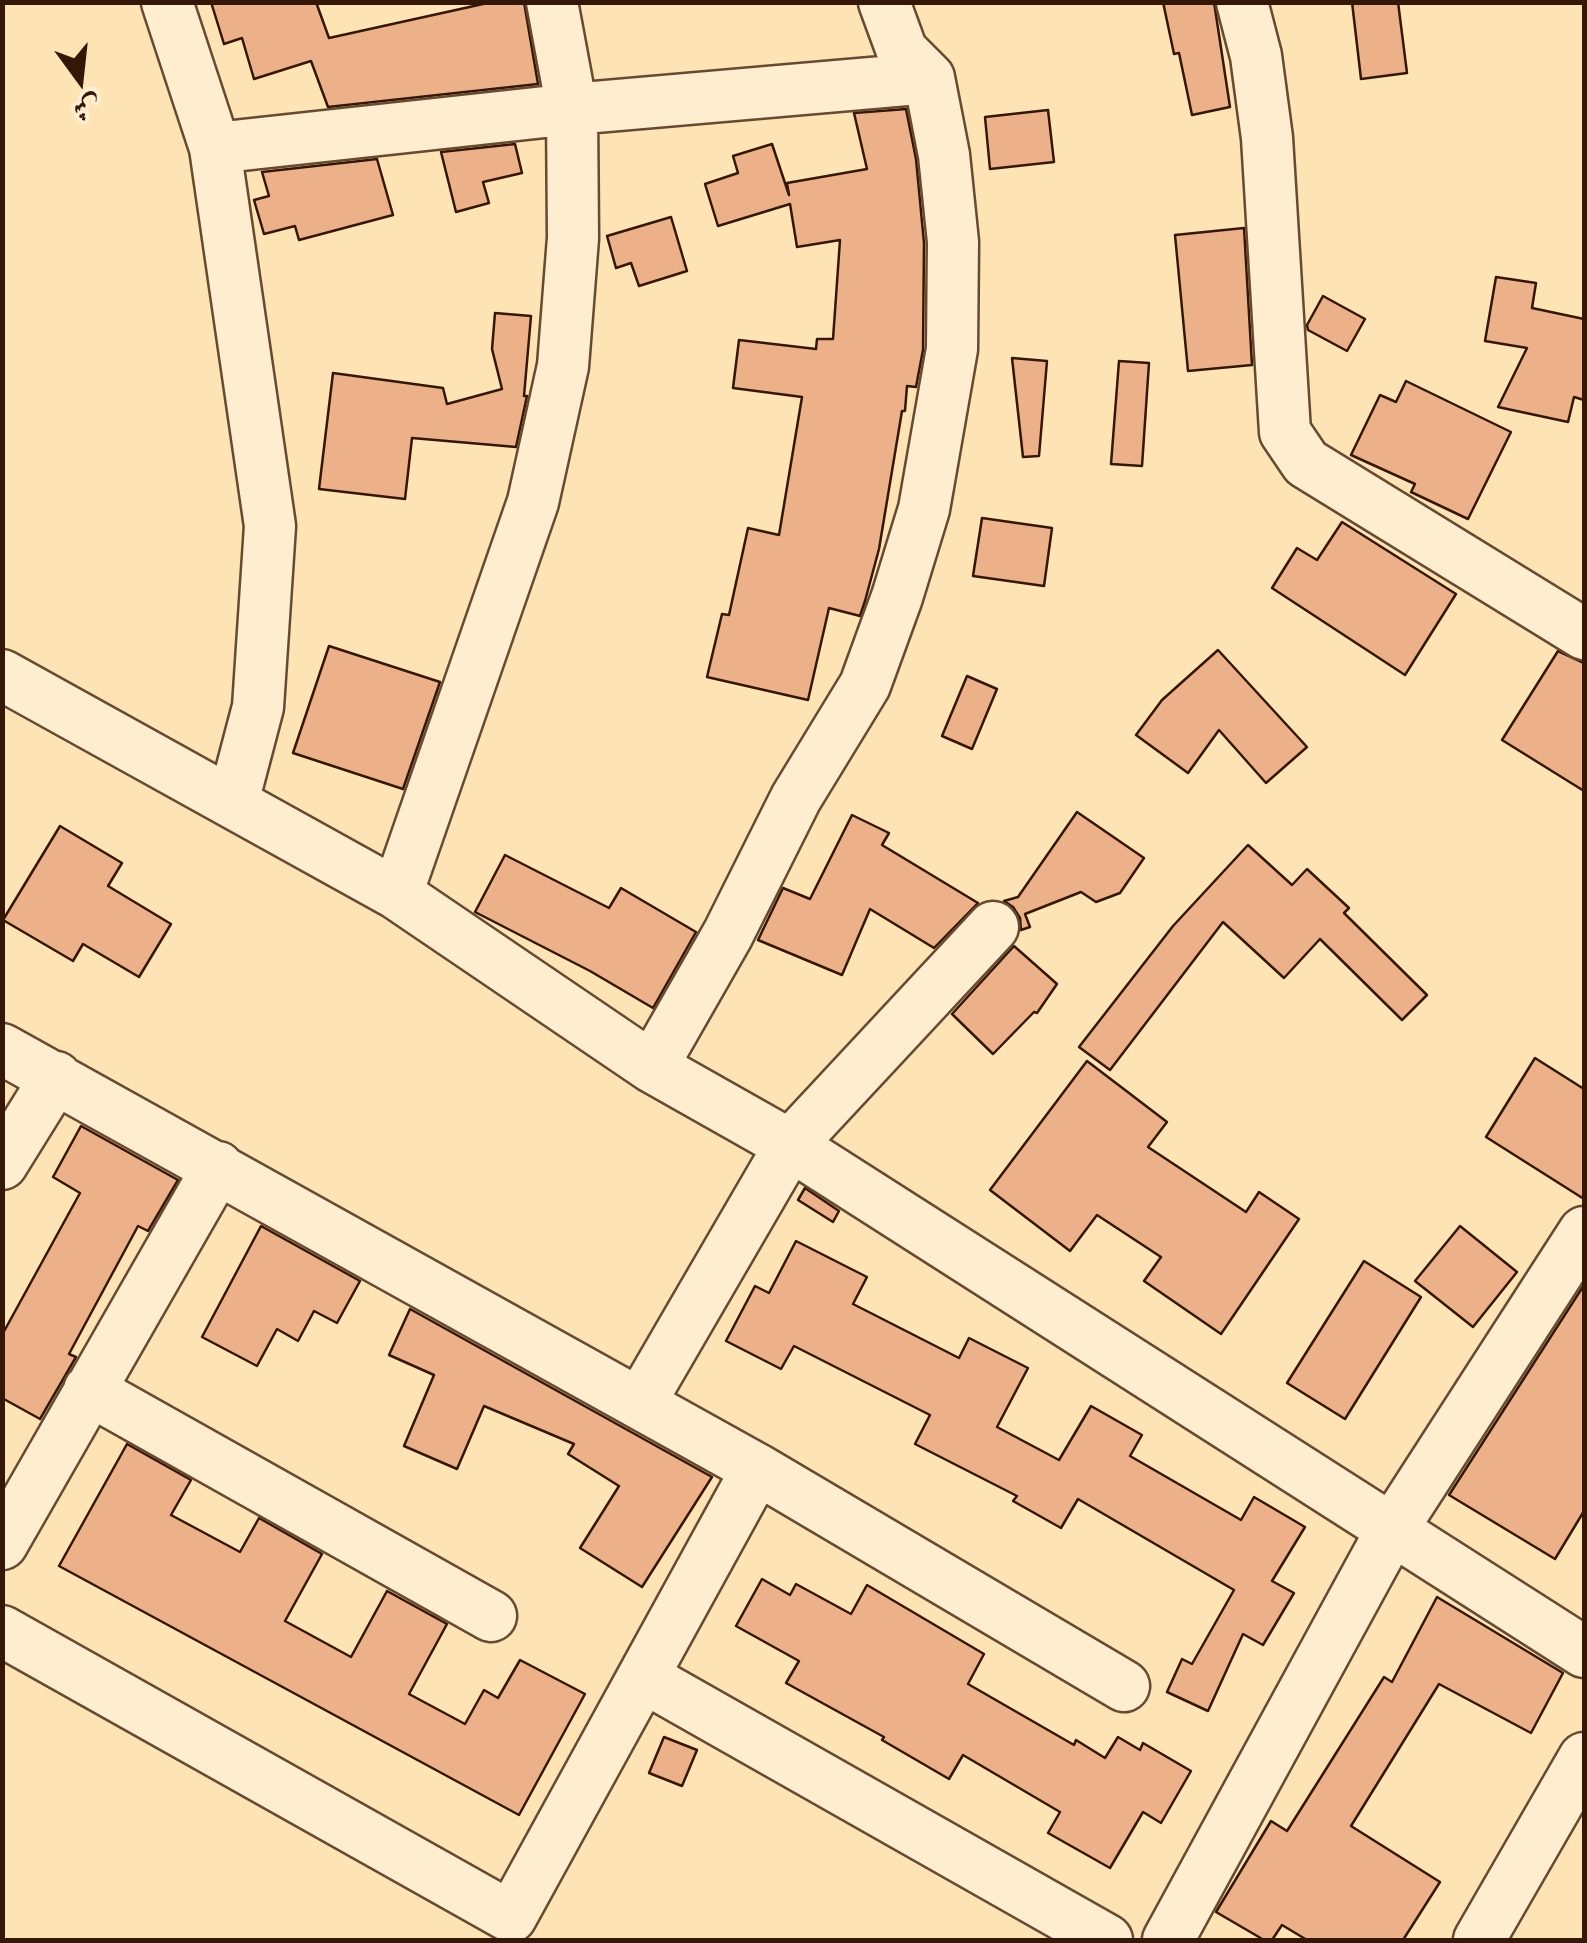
<!DOCTYPE html>
<meta charset="utf-8">
<style>
body{margin:0}
#map{position:relative;width:1587px;height:1943px;overflow:hidden;background:#fee4b4;font-family:"Libre Caslon Text",Amiri,serif}
canvas{display:block}
.frame{position:absolute;inset:0;border:5px solid #341707;pointer-events:none}
.north{position:absolute;left:30px;top:30px;width:100px;height:100px;-webkit-text-stroke:8px #feedce;paint-order:stroke;rotate:165deg;font-size:28px;font-weight:700;line-height:40px;text-align:center;color:#341707}
.north::after{content:'';display:block;margin:auto;width:35px;height:45px;background:#341707;clip-path:polygon(50% 0,100% 100%,50% 72%,0 100%)}
</style>
<div id="map">
<canvas width="1587" height="1943"></canvas>
<div class="frame"></div>
<div class="north">ش</div>
</div>
<script>
const ctx = document.querySelector('canvas').getContext('2d');
ctx.lineJoin = 'round';
function paint(path, color) {
  ctx.fillStyle = color;
  ctx.fill(path, 'evenodd');
}
function strokePath(path, color, width, dash) {
  ctx.strokeStyle = color;
  ctx.lineWidth = width;
  ctx.lineCap = dash ? 'butt' : 'round';
  ctx.setLineDash(dash || []);
  ctx.stroke(path);
}
const building = new Path2D(`
 M211 2H316L329 38 492 2H524L538 84 328 107 311 61 254 79 242 38 224 44Z
 M1163 2H1214L1230 107 1192 115 1179 53 1174 54Z
 M1352 2H1398L1407 73 1361 79Z
 M906 109 916 159 924 243 923 350 916 387 907 386 905 411H902L879 549 865 601 860 616 829 608 808 700 707 677 722 614 729 615 748 528 779 535 802 397 733 388 739 340 816 349 817 339H833L840 240 797 247 790 204 718 226 705 184 738 173 733 156 772 144 789 195 787 183 867 169 854 113Z
 M1048 110 1054 162 990 169 985 117Z
 M515 144 522 173 483 182 489 203 456 212 441 152Z
 M377 159 393 215 299 240 295 226 264 234 254 200 269 196 262 172Z
 M671 217 687 271 639 286 631 263 616 268 607 236Z
 M1244 228 1252 365 1188 371 1175 235Z
 M1496 277 1536 283 1532 308 1584 319V400L1574 397 1568 422 1498 407 1527 348 1485 341Z
 M1323 296 1365 319 1347 351 1308 330 1307 325Z
 M495 313 531 316 524 396H527L516 447 412 438 405 499 319 489 333 373 443 388 447 404 502 389 492 349Z
 M1012 358 1047 361 1039 456 1023 457Z
 M1119 361 1149 363 1142 466 1111 464Z
 M1406 381 1511 432 1468 519 1411 492 1415 484 1351 455 1380 395 1396 402Z
 M982 518 1052 528 1044 586 973 576Z
 M1342 522 1456 594 1405 675 1272 588 1297 548 1317 560Z
 M329 646 440 682 403 789 293 753Z
 M1218 650 1307 747 1266 783 1219 730 1188 773 1136 735 1162 700Z
 M1558 651 1584 663V791L1502 740Z
 M967 676 997 689 972 749 942 736Z
 M1077 812 1144 858 1120 893 1096 902 1081 892 1025 914 1030 927 1021 930 1020 918 1013 907 1004 901 1018 897Z
 M852 815 889 833 882 845 978 903 934 948 870 909 842 975 758 940 783 888 810 899Z
 M60 826 122 863 108 886 171 924 139 977 83 944 73 961 3 920Z
 M1248 845 1292 885 1307 869 1349 908 1344 913 1427 995 1402 1020 1320 939 1284 978 1223 922 1110 1070 1079 1047 1173 926Z
 M505 855 609 908 621 888 696 932 653 1008 590 971 475 912Z
 M1014 946 1057 984 1037 1013 1034 1012 993 1054 952 1014Z
 M1535 1058 1584 1089V1199L1486 1137Z
 M1087 1061 1167 1122 1148 1147 1246 1212 1259 1192 1299 1219 1221 1334 1144 1281 1161 1257 1097 1215 1070 1251 990 1190Z
 M81 1126 178 1180 148 1231 138 1226 69 1354 76 1357 40 1419 2 1398V1335L80 1193 53 1177Z
 M805 1188 839 1211 833 1222 798 1200Z
 M261 1226 360 1281 337 1323 314 1311 298 1341 277 1329 257 1366 202 1337Z
 M1460 1226 1517 1272 1473 1327 1415 1281Z
 M796 1241 867 1277 853 1304 959 1358 969 1338 1028 1368 997 1427 1059 1460 1091 1406 1142 1435 1130 1456 1241 1520 1254 1497 1305 1527 1272 1581 1294 1593 1263 1645 1243 1634 1208 1711 1167 1692 1182 1659 1192 1664 1234 1590 1078 1499 1061 1528 1013 1501 1017 1496 915 1444 930 1415 794 1346 781 1369 726 1341 755 1286 769 1293Z
 M1364 1261 1421 1297 1345 1419 1287 1383Z
 M1584 1285V1511L1555 1559 1449 1495Z
 M410 1309 712 1477 642 1587 580 1548 619 1486 568 1454 574 1444 484 1406 457 1469 404 1446 434 1375 389 1355Z
 M127 1444 191 1480 171 1515 240 1552 259 1518 322 1554 285 1621 351 1657 387 1591 447 1624 409 1694 465 1724 484 1690 498 1698 520 1660 585 1694 519 1815 59 1566Z
 M762 1579 790 1595 796 1584 851 1614 867 1585 984 1654 968 1684 1074 1745 1076 1740 1105 1758 1118 1737 1140 1750 1143 1743 1191 1771 1161 1823 1143 1812 1110 1868 1048 1833 1060 1812 963 1755 949 1779 882 1740 884 1737 786 1683 799 1661 736 1626Z
 M1437 1597 1563 1673 1531 1733 1439 1684 1351 1826 1440 1882 1403 1940H1307L1282 1925 1272 1940H1264L1216 1912 1271 1821 1287 1831 1384 1677 1392 1682Z
 M664 1737 697 1750 682 1786 649 1773Z`);
paint(building, '#ecb188');
strokePath(building, '#341707', 2.5);
const minor = new Path2D(`
 M167 2 215 148 270 526 258 707 233 802
 M1242 2 1256 56 1267 138 1285 432 1306 463 1584 634
 M215 148 572 109 929 78
 M2 675 397 894 652 1067 790 1145 1584 1652
 M397 894 533 502 563 366 573 238 572 109 552 2
 M2 1049 757 1469 1124 1686
 M652 1067 728 934 796 798 865 685 897 597 924 509 952 349 953 242 944 155 929 78 902 51 884 2
 M2 1164 56 1077
 M89 1390 491 1616
 M640 1403 790 1145 993 927
 M2 1544 218 1167
 M2 1631 511 1917 757 1469
 M645 1678 1107 1940
 M1168 1940 1391 1531 1584 1232
 M1479 1940 1584 1758`);
strokePath(minor, '#664a32', 55);
strokePath(minor, '#feedce', 50);
</script>
